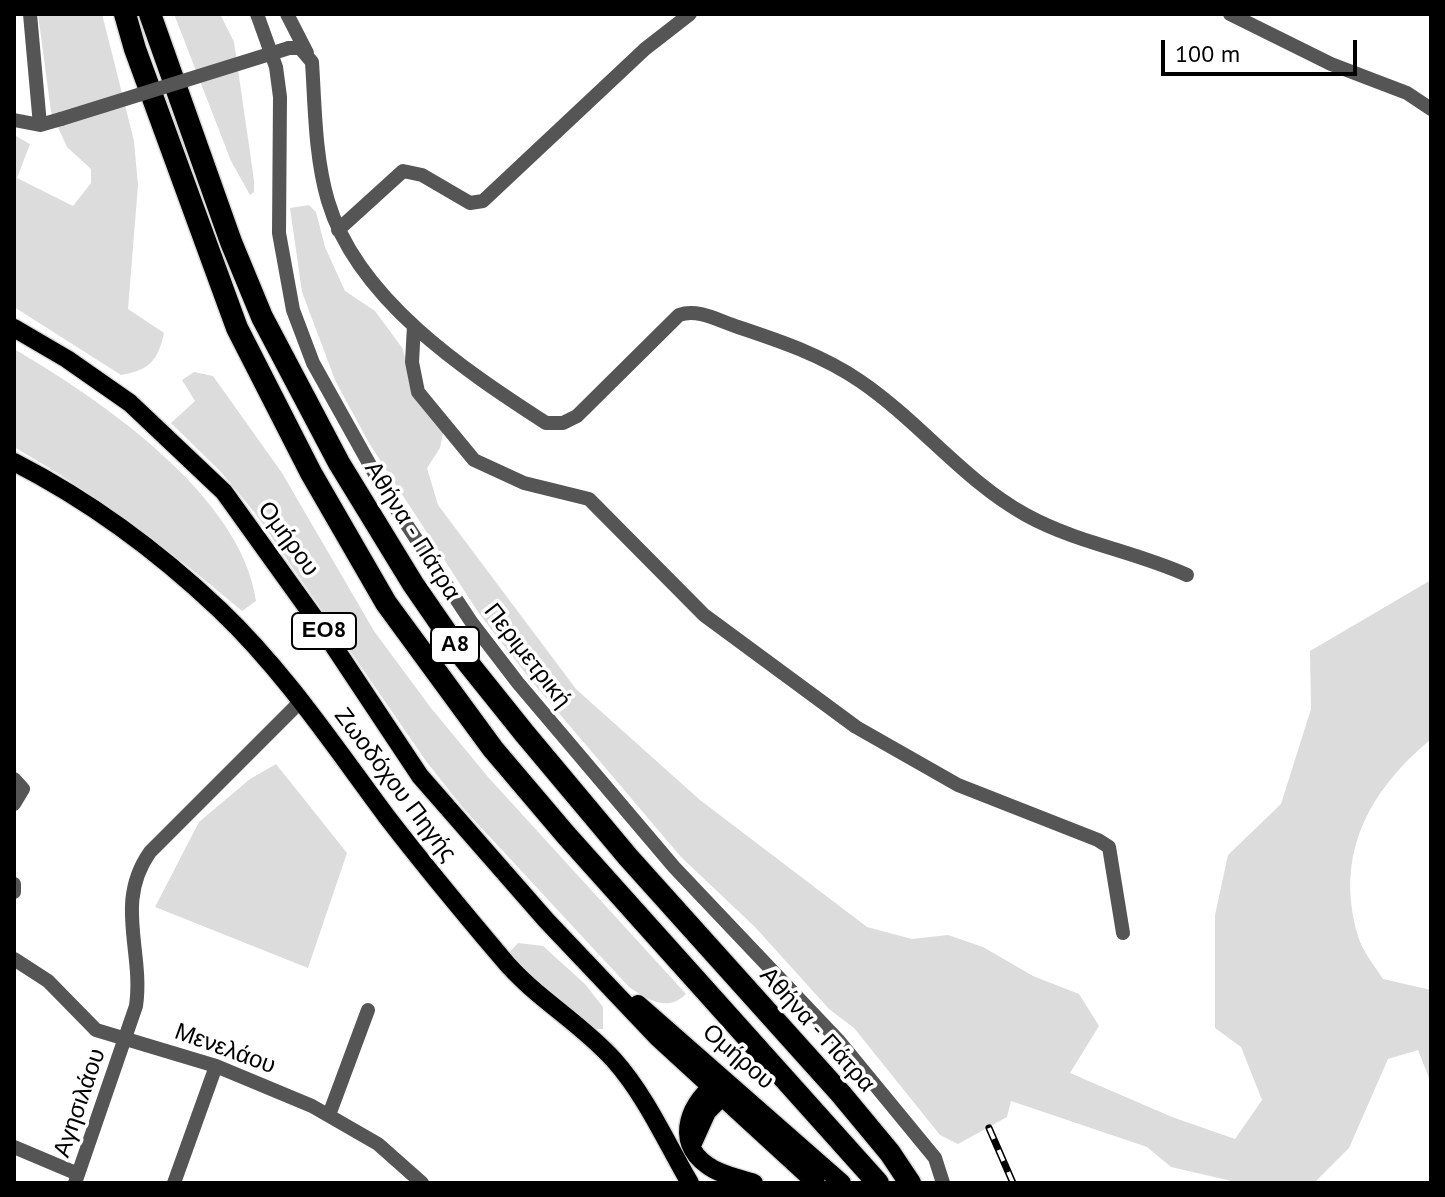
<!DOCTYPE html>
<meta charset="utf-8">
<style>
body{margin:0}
#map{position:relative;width:1445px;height:1197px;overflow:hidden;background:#fff;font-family:"PT Sans",sans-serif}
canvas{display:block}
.frame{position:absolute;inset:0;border:16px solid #000;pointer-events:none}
.scale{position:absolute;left:1161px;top:40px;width:196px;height:36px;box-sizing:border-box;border:4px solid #000;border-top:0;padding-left:10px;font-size:24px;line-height:28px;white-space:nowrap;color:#000;-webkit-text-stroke:6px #fff;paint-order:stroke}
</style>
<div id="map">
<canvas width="1445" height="1197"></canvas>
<div class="frame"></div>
<div class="scale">100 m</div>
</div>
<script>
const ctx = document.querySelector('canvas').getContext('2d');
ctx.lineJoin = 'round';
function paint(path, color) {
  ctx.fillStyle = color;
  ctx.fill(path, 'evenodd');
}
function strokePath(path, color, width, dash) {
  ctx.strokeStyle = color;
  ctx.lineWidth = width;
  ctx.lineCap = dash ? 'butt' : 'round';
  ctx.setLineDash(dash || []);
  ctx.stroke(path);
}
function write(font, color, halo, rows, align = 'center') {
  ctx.font = font + ' "PT Sans",sans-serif';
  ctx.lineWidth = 7;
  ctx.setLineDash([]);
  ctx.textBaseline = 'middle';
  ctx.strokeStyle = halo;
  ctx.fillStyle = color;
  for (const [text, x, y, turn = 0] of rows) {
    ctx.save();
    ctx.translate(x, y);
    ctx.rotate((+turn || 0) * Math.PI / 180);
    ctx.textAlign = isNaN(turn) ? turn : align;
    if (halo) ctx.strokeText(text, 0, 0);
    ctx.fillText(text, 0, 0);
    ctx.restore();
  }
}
paint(new Path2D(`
 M38 14H102L134 141 138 185 128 309 164 333C158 361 149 370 121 375L14 307V135L30 144 17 178 73 206 91 183V169L67 147 51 112Z
 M174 14H220L234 42 254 180V192L250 195 231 161Z
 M309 205 316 212 325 247 345 291 375 311 403 349 410 381 443 433 440 448 427 468 438 505 576 689 700 800 867 927 912 939 948 935 983 947 1033 976 1079 994 1099 1026 1070 1073 1172 1117 1235 1139 1262 1100 1241 1047 1215 1028V915L1228 855 1281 804 1311 709 1310 651 1431 580V739C1369 791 1334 854 1358 936 1362 951 1375 966 1383 979L1431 990V1083L1418 1050 1388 1059 1349 1148 1314 1183H1240L1171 1167 1147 1147 1011 1101 1007 1117 958 1144 940 1135 854 1028 829 1009 755 927 681 857 530 679 478 612 369 443 335 380 302 292 290 208Z
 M14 349C100 399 242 496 256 601L242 611C170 550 96 494 14 447Z
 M194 372 213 376 282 473 374 631 431 708 488 777 686 994C667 1013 647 999 629 987L463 808 426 761 255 513 220 471 171 423 195 401 182 380Z
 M276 764 347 853 308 968 155 907 199 822 250 779Z
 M518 943 543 946 585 984 603 1007V1029H594L526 973 510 952Z`), '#dcdcdc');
const major = new Path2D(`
 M14 328 67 359 130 403 224 492 321 627 420 776 546 920 657 1037 816 1183
 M14 462C88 500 160 553 220 610 285 672 334 746 387 817 424 865 463 912 502 958 534 997 580 1022 614 1060 646 1096 666 1142 690 1183
 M638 1004 842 1183
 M719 1082C691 1099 672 1141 707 1165 720 1175 739 1178 754 1183
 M693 1143 707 1112 730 1089`);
const highway = new Path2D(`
 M125 14 135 49 237 328 311 473 386 603 493 749 566 835 878 1183
 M150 14 231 242 262 317 339 463 413 584 464 658 525 734 628 857 841 1094 890 1153 910 1183`);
strokePath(major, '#dbdbdb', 21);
strokePath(highway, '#dbdbdb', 25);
strokePath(new Path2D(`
 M30 14 40 125
 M257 14 276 67 280 97 279 233 293 310 313 363 385 492 472 623 518 683 674 867 838 1040 935 1158 943 1183
 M287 14 307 53
 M1230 14 1331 64 1407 93 1431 109
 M289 48H300L312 62C315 108 315 157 328 201 357 299 464 370 546 423H563L577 416 679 315C698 308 719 321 738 327 780 341 822 355 860 381 919 421 964 481 1026 515 1077 543 1134 551 1187 575
 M14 120 40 125 61 119
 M338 230 403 171 422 175 470 203 483 201 645 49 690 14
 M414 326 412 362 418 392 474 460 524 483 589 499 704 615 856 727 958 785 1098 840 1109 847 1123 933
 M14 779 23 789 14 804
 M14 884V892
 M14 959 48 981 96 1030 216 1066 312 1106 378 1144 422 1183
 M329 1115 368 1010
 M14 1147 78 1174
 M75 1183 136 1006C144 951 114 903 150 852L302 700
 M174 1183 216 1066`), '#555', 14);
strokePath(major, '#000', 18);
strokePath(highway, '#000', 22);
const rail = new Path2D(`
 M989 1128 1013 1183`);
strokePath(rail, '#000', 7);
strokePath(rail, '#fff', 4, [12]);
strokePath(new Path2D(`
 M61 119 289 48`), '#555', 14);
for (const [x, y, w] of [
 [324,631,64],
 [455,645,48]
]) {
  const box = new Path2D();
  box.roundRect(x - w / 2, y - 18, w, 36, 6);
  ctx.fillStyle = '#fff';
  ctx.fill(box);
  strokePath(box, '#000', 2);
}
write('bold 22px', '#000', null, [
 ["ΕΟ8",324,631],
 ["Α8",455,645]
]);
write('24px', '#000', '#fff', [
 ["Αθήνα - Πάτρα",412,531,58],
 ["Ομήρου",288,539,54],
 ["Περιμετρική",527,656,52],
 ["Ζωοδόχου Πηγής",395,785,53],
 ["Αθήνα - Πάτρα",817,1030,48],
 ["Μενελάου",225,1049,20],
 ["Ομήρου",738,1057,41],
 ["Αγησιλάου",80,1103,-71]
]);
</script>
